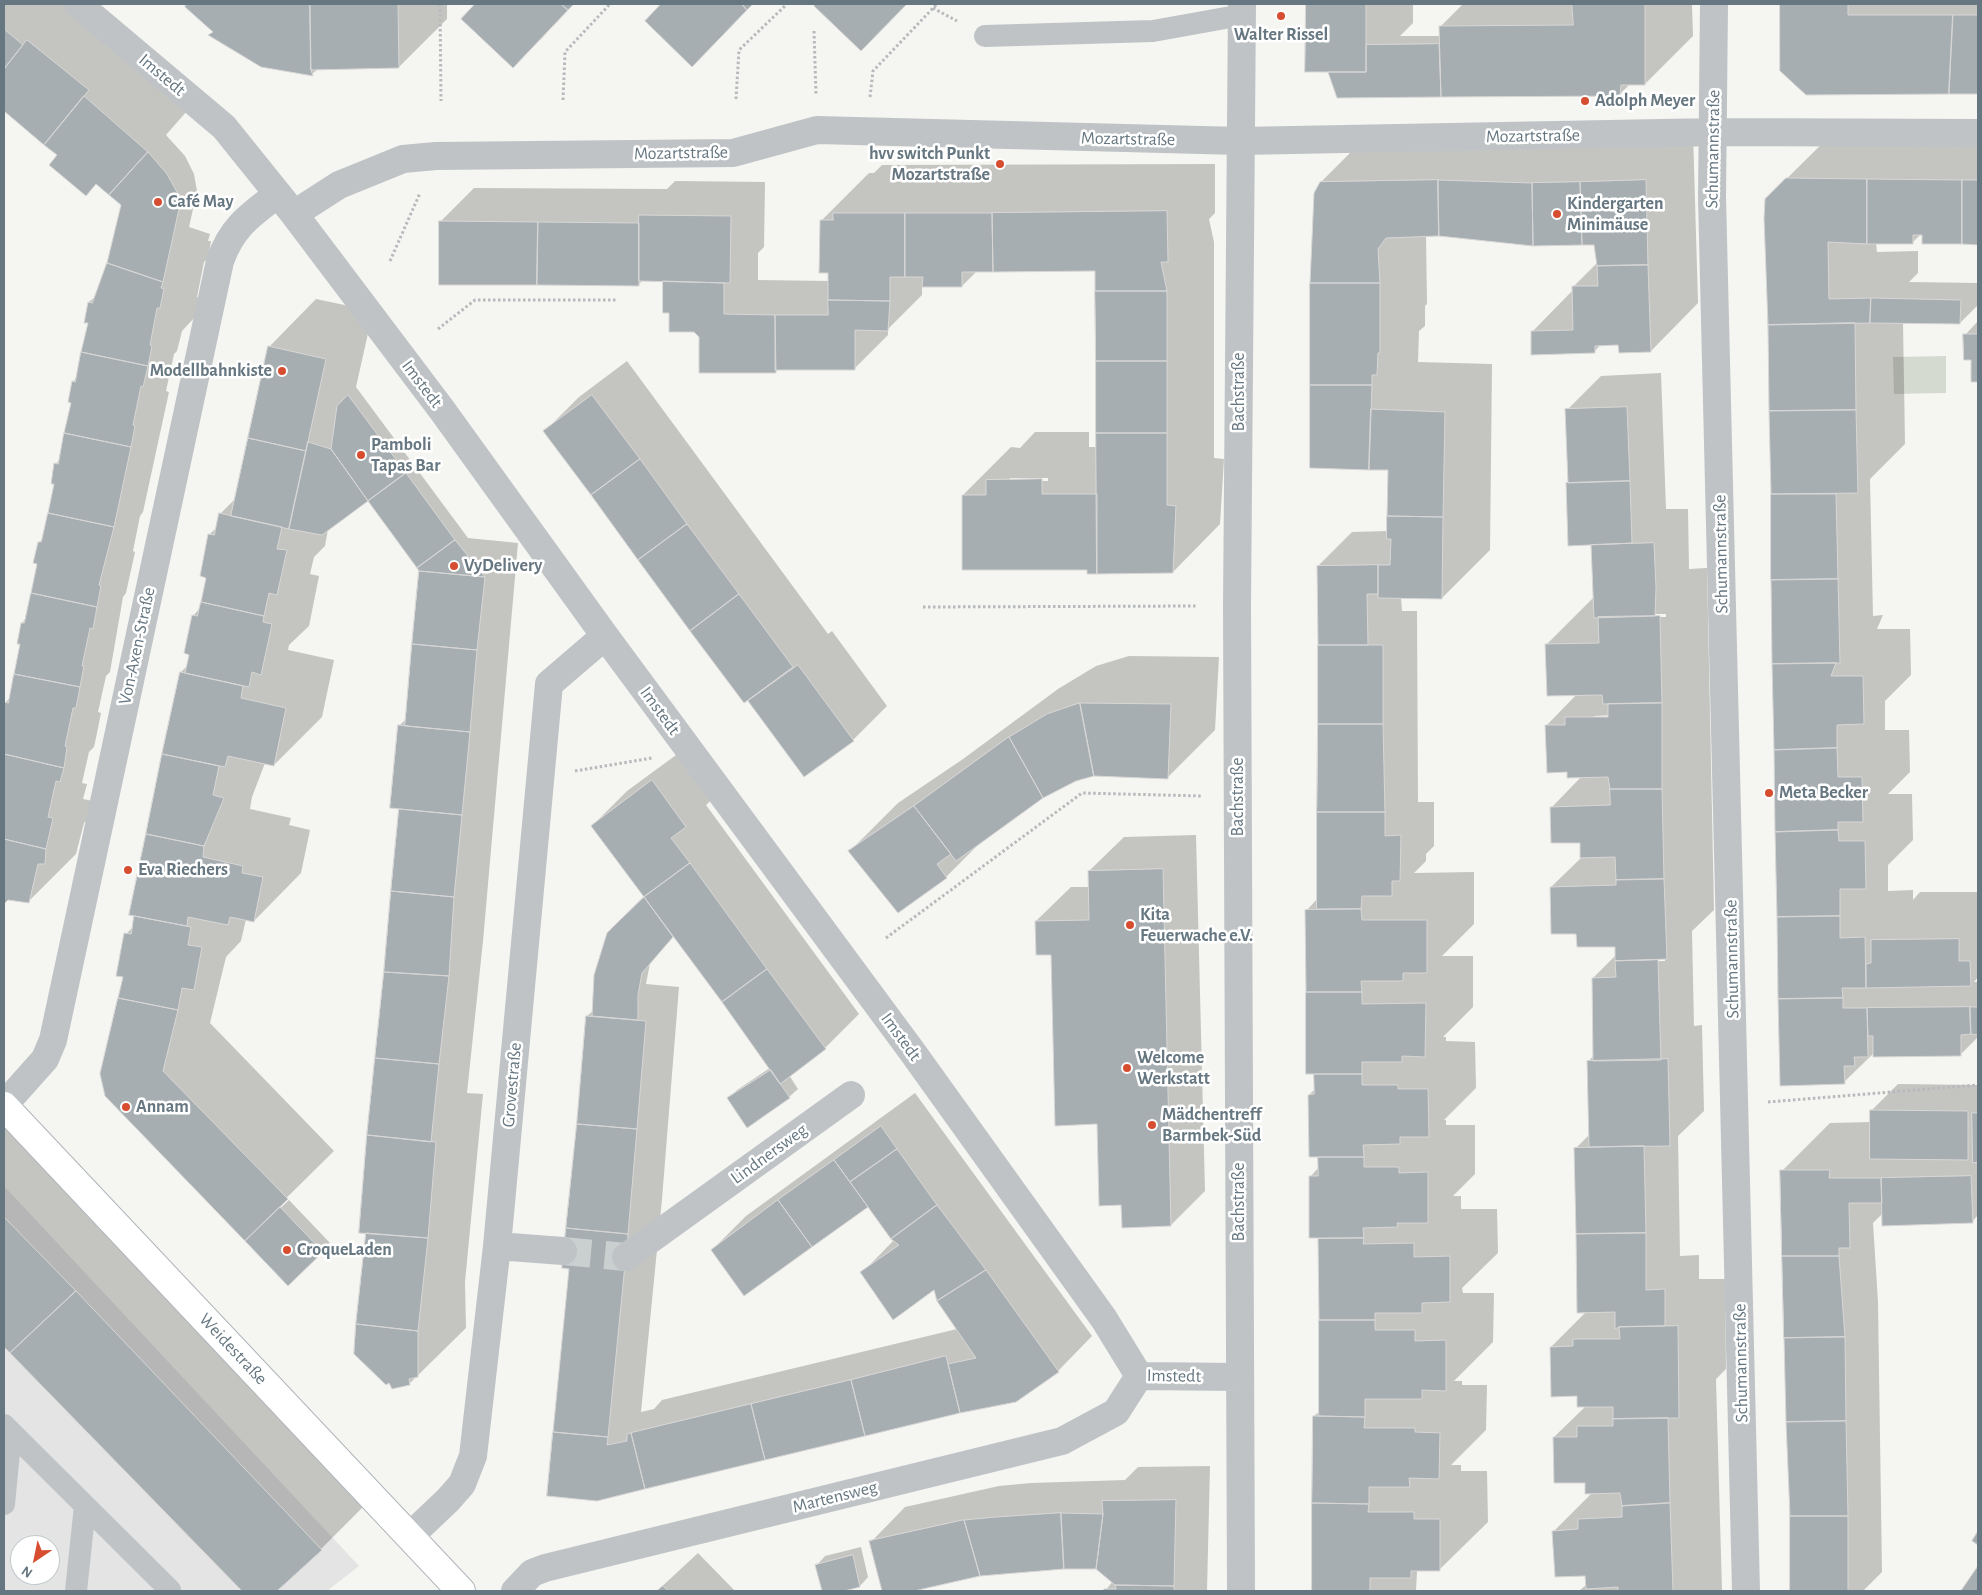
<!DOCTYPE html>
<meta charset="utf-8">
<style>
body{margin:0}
#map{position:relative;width:1982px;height:1595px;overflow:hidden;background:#f5f5f2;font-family:"Alegreya Sans",sans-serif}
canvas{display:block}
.frame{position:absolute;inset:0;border:5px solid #667781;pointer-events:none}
.north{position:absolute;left:10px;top:1535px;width:50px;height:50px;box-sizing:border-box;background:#fff;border:1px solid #c2c9cd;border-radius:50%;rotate:214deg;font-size:14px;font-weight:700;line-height:20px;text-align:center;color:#667781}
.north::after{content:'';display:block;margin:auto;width:18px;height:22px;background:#d74d30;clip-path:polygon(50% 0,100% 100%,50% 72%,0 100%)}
</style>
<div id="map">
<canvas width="1982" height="1595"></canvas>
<div class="frame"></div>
<div class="north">N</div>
</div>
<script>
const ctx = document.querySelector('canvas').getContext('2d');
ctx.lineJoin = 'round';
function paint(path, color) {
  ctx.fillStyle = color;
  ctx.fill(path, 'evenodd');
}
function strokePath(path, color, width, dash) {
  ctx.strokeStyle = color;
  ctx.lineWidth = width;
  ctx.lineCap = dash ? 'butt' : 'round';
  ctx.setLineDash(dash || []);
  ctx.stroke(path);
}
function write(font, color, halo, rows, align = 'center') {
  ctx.font = font + ' "Alegreya Sans",sans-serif';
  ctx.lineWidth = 5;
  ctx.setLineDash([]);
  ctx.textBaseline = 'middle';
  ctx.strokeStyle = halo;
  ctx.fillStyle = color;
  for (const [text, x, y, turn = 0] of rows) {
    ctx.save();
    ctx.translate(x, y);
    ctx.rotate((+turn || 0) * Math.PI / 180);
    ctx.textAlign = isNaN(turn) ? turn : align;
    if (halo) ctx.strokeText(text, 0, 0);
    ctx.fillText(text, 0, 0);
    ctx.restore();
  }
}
paint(new Path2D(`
 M4 1186 359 1566 327 1591H4ZM20 1545H50V1575H20Z`), '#e3e4e3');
paint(new Path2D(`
 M1946 356V393L1894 394 1893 357Z`), '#d5dad1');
paint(new Path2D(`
 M4 4H88L194 103 166 135 185 156 194 174 197 191 189 227 210 234 208 241H211L208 259 204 262 197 297 199 298 195 317 182 331 177 351 174 354 166 391 169 392 143 512 140 516 133 551 135 552 126 593 123 597 110 672 106 676 98 712 101 713 97 733 94 747 89 752 82 783 87 784 83 799 93 801 92 815 84 823 76 854 28 902 8 898 4 902V710L5 703 10 698 21 643 22 623 26 619 38 563 39 542 44 538 55 483 56 464 60 459 72 402 73 382 77 377 89 323V302L95 297 108 264 123 205 97 183 86 195 58 155 4 110Z
 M183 4H447V19L399 67 318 69 312 74 214 31Z
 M477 4H574L540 40 462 19Z
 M663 4H752L718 39 647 21Z
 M818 4H905L887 23 816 6Z
 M1307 4H1413V23L1400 36H1441L1440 27 1463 4H1692L1693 36 1645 84H1630L1620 94 1338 97 1329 71H1307Z
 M1781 4H1978V93L1806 94 1781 71Z
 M1835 131 1978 145V243H1923V232L1912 243H1876L1877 252 1918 251V273L1909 282 1978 283V305L1960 323 1903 322 1905 444 1870 479 1873 616 1883 615 1877 629H1910L1911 675 1885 701V730H1909L1910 772 1888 794H1912L1913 840 1888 865V891L1913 890V900L1920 892H1978V977L1974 982H1978V1037L1960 1055 1875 1052 1844 1082 1772 494 1765 218 1766 199Z
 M1693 132 1698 303 1651 351 1619 344H1601L1594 352 1532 332 1573 290V287L1597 263 1595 243 1426 235 1427 304 1425 306V326L1419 331 1418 362 1492 364 1490 550 1442 598H1401L1402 611H1417L1418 802H1434V846L1426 854V861L1414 873 1474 872V924L1442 956H1473V1007L1443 1037H1446V1041L1475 1042 1476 1088 1444 1120H1446V1125H1475V1174L1453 1196H1461V1209H1497L1498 1253 1462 1288 1463 1293H1494L1493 1342 1454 1381H1462V1385H1487L1486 1430 1451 1465H1461V1471H1487L1488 1522 1440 1569 1417 1571 1416 1591H1315L1314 1416 1320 1411V1237L1311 1176 1319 1167V1156L1309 1095 1315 1089 1307 910 1318 898V566L1352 532 1388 531 1390 469 1311 466 1321 182 1369 134Z
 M1215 164V213L1209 219 1214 242V458L1224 459 1220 524 1173 572 1088 568 963 495 1011 447 1020 448 1035 432H1089V447H1098L1096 270 977 271 962 286H922V295L888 329V335L854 369H779L775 372 700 337 670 312 665 280H643L638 285 440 222 474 188 667 189 675 181 765 182 764 247 758 253V280L829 281 821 221 869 173H874L882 165ZM1010 478H1048V481H1010Z
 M316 299 373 311 356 387 468 538 518 543 483 941 467 1093 483 1094 465 1282 466 1328 409 1384 367 1232 369 1135 400 808V725L407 718 421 571 368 499 328 529 325 546 314 557 310 574 319 576 309 626 289 645 288 650 334 660 322 717 274 765 265 763 252 797 250 809 291 818 289 825 310 830 301 873 254 921 246 919 241 941 226 957 210 1023 334 1151 262 1222 264 1224 289 1200 330 1243 288 1284 251 1237 106 1096 124 976 126 934 134 926 136 915 131 914 181 672 188 665 193 616 200 608 207 577 210 534 217 527 220 514 236 498 269 347Z
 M1978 321V380H1972V358L1965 335Z
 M627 361 828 634 832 631 887 706 853 740 804 775 545 431 579 397Z
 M1661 373 1666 509H1688L1689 569 1707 568 1714 910 1692 931 1694 1026 1702 1025 1704 1111 1678 1136 1680 1256 1699 1255V1279H1725L1726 1369 1716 1379 1722 1591H1579L1587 1584 1586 1574 1554 1531 1593 1492 1554 1437 1586 1406 1551 1347 1587 1311 1575 1149 1590 1134 1588 1062 1594 1055 1593 978 1616 955V946L1578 932 1551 887 1581 858V842L1552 807 1582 776 1568 771 1547 725 1577 694 1546 645 1595 596 1593 544 1567 410 1601 376ZM1654 614H1666V617H1652ZM1614 715V718H1594V716ZM1665 958V961L1630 962 1632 959Z
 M1129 656 1219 657 1215 730 1167 778 1094 775 1076 780 1042 797 981 842 946 877 850 851 898 803 963 759 1058 689 1096 666Z
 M687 747 720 792 706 805 859 1014 825 1048 789 1075 798 1089 789 1097 729 1099 737 1090 770 1068 674 936 650 963 646 984 679 987 662 1199 641 1412 654 1409 662 1400 957 1329 935 1288 862 1273 894 1240 868 1205 712 1250 746 1216 915 1093 1092 1336 1058 1371 960 1412 596 1500 570 1268 563 1267 587 1016 594 1010 608 933 645 897 592 826 627 791Z
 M1196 835 1205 1191 1171 1225 1098 1123 1053 953 1036 921 1071 887H1090L1089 871 1124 837Z
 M1898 1084 1978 1085V1215L1972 1222 1883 1213 1873 1223 1878 1302 1882 1572 1863 1591H1791L1782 1171 1830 1123 1872 1122V1110Z
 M4 1121 369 1501 321 1549 275 1591H244L4 1346Z
 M1210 1466 1207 1591H1105L1113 1581 1096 1568H1064L980 1574 909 1591H884L871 1542 905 1507 999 1486 1031 1483 1125 1480 1138 1467Z
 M861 1547 868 1577 860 1586 838 1591H823L817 1565 825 1556Z
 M698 1553 735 1591H657Z`), '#0003');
const building = new Path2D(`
 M187 4H310L311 70 313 76 261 67 208 35 213 32 185 7Z
 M310 4H398L399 68 311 70Z
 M475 4H561L568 10 513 68 461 19Z
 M561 4H574L568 10Z
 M661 4H742L747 10 692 67 645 21Z
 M742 4H753L747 10Z
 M816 4H907L861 51 814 6Z
 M1306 4H1366V72H1305Z
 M1572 4H1645V85H1621L1620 96 1441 97 1439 26 1573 25Z
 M1780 4H1848V15H1953L1949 94 1806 95 1780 71Z
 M1953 15H1978V94H1949Z
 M4 29 23 45 4 69Z
 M27 40 89 90 44 145 4 111V69Z
 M1439 44 1441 97 1337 98 1328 72H1366V45Z
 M84 96 148 152 109 195 96 184 86 196 49 165 57 155 44 145Z
 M148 152 167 174 177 192 179 209 163 282 107 263 121 205 109 195Z
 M1786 178 1867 179V244L1828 242 1829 299 1871 298 1870 323 1768 325 1764 218 1765 199Z
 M1867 179 1962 180V244H1922V235H1913V244H1867Z
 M1438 180 1532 183 1533 246 1439 236Z
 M1438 180 1439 236 1386 238 1378 249 1380 283H1310L1314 193 1320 182Z
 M1646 180 1648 265 1597 266 1594 245H1582L1580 182Z
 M1962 180H1978V245L1962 244Z
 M1580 182 1582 245 1533 246 1532 183Z
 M1167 211 1168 262H1161L1167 291H1095V271L993 272 992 213Z
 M833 213H905V277H890V301L828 300V273H819L820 220H833Z
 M905 213H992L993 272H962V287H922L923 277H905Z
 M639 215 731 216 730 283 639 281Z
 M439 221 538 222 537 285H439Z
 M538 222 639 223V286L537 285Z
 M107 263 163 282 161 288 164 289 160 308H157L150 345 152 346 148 366 81 352 88 323H84L88 302 92 303Z
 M1648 265 1651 352 1619 353 1618 345 1595 346V353L1531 355V331L1573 330 1572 286H1598L1597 266Z
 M663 281 724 283V314L775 315 776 373H699V337L694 332H669V313H663Z
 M1310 283H1380V353H1378L1377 375H1372V385H1310Z
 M1095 291H1167V361H1096Z
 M1871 298 1961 300 1960 324 1870 323Z
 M828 300 890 301 888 331 855 330V370H775V315H828Z
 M1855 323 1856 410 1769 411 1768 325Z
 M1963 334H1978V382H1971V360H1964Z
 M268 346 326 359 306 451 248 438Z
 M81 352 148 366 143 387 141 386 133 425 135 426 131 447 64 433 71 403 68 402 72 381 75 382Z
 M1096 361H1167V433H1096Z
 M1310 385H1372L1369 470 1310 468Z
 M348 395 406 473 368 501 331 449 337 406Z
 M592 395 640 459 591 495 543 431Z
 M1627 407 1630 481 1568 483 1565 409Z
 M1371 409 1445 412 1443 517 1387 516 1388 470H1369Z
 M1856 410 1858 493 1771 494 1769 411Z
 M64 433 131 447 114 527 48 513 54 484H51L54 463 58 464Z
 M1096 433H1167V505L1176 506 1173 573 1097 574Z
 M248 438 306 451 289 529 231 516Z
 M308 442 331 449 368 501 322 535 289 529Z
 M640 459 687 524 638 560 591 495Z
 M406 473 455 540 417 568 368 501Z
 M1042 479V494H1097V574H1087V570H962V495H986V480Z
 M1630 481 1632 543 1568 546 1566 483Z
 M1771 494H1836L1838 579 1771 580Z
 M48 513 114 527 99 585 101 586 97 607 31 593 37 564 33 563 38 542H41Z
 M219 513 282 527 277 549 287 550 277 595 269 593 264 616 201 602 206 578 200 576 208 534 214 535Z
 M1387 516 1443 517 1442 599 1378 598V565H1390L1391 539H1387Z
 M687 524 739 594 690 631 638 560Z
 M455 540 485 577 419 571 417 568Z
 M1654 543 1656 588 1655 616 1594 618 1591 545Z
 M1378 565V594H1367L1368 645H1318L1317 566Z
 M419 571 485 577 477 650 412 644Z
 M1838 579 1840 663 1772 664 1771 580Z
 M31 593 97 607 93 629 90 628 82 666H84L80 687 14 674 20 644H17L21 623H24Z
 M739 594 793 667 744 703 690 631Z
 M201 602 264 616 263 622 272 624 261 675 252 672 249 687 185 673 189 655 184 653 192 615 197 616Z
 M1660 616 1662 703 1603 704 1602 695 1547 696 1545 644 1599 643 1598 617Z
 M412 644 477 650 470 732 405 726Z
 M1318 645H1383V724H1318Z
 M1836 663 1831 676H1863L1864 724 1837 725V748L1774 750 1772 664Z
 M798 665 854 741 804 777 748 701Z
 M180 672 243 686 241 698 286 708 274 766 228 756 225 767 162 754Z
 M14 674 80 687 76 708H73L65 746 67 747 64 768 4 754V702L8 703Z
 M1080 703 1094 776 1076 781 1043 798 1009 737 1047 714Z
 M1080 703 1171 704 1168 779 1094 776Z
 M1662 703V789H1610L1608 777 1567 778V772L1547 773 1545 725H1565V717H1608V704Z
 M1318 724H1383L1385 812H1317Z
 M398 725 470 732 462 815 390 808Z
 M1009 737 1043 798 956 861 914 806Z
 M1837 748 1838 777H1862L1863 822H1838V830L1775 832 1774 750Z
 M4 754 64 768 60 782 56 781 48 817 53 818 46 849 4 839Z
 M162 754 219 766 213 795 224 798 204 846 146 834Z
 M652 780 686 827 671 838 690 863 644 897 591 826Z
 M1610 789H1662L1664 879 1616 880 1615 857 1580 858V843H1551L1550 807 1610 805Z
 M914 806 951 854 937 864 947 878 898 913 848 851Z
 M399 809 462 815 454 897 391 891Z
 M1317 812H1385V836L1401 835 1400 881H1392V896H1362L1361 909H1317Z
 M1838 830 1839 841H1865L1866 889H1840V916L1777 917 1775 832Z
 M146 834 204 846 203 857 243 866 242 873 263 877 254 922 230 917 228 925 188 917 187 926 129 915Z
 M4 839 46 849 45 864H38L29 903 8 900 4 904Z
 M690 863 767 969 722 1002 644 897Z
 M1163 869 1171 1226 1122 1228 1121 1205 1099 1206 1097 1124 1055 1126 1051 955H1036L1035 921 1089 920 1088 871Z
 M1664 879 1667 959 1615 961V947H1577L1576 934H1551L1550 887 1616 885V880Z
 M391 891 454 897 449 976 384 972Z
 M644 897 673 937 642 973 638 995V1020L592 1016 594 975 607 933Z
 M1361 909 1362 920H1427V973H1403V981H1361L1362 992H1306L1305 910Z
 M134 916 191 927 188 945 202 947 194 990 182 988 178 1010 118 998 123 977 116 976 124 933 131 934Z
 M1840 916V938L1865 937 1866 988H1842L1843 998 1778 999 1777 917Z
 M1959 939V961H1970L1971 986 1866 988V964L1871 963V940Z
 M1658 960 1661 1060 1593 1061 1592 978 1616 977 1615 961Z
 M767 969 826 1049 780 1084 722 1002Z
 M384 972 449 976 439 1064 375 1058Z
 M1306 992H1362V1004L1426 1003 1425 1057 1402 1056V1062H1362V1074H1306Z
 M118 998 178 1010 163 1071 288 1199 245 1241 105 1096 100 1074Z
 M1843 998V1008H1867L1868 1057H1854L1855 1066H1844L1845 1084 1780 1086 1778 999Z
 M1970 1007H1978V1035L1971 1034Z
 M1970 1007 1971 1034 1961 1035V1056L1873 1057V1036H1868L1867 1008Z
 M586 1016 646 1021 637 1129 577 1124Z
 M375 1058 439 1064 431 1142 367 1135Z
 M1668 1059 1670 1146 1589 1147 1587 1061Z
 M771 1070 790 1098 747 1128 727 1098Z
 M1314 1074H1362V1085H1398V1089H1428L1429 1137H1400V1144L1363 1145 1364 1157H1309L1308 1095 1314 1094Z
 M1870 1110 1968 1111V1160L1870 1159Z
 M1972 1113H1978V1162L1973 1163Z
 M577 1124 637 1129 628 1234 566 1228Z
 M881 1126 897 1149 850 1182 834 1160Z
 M367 1135 436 1142 428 1238 359 1233Z
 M1644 1146 1646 1233 1576 1234 1574 1148Z
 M897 1149 937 1205 891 1239 850 1182Z
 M1318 1157H1364V1167H1399V1173L1428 1172V1223H1397L1398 1227 1363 1228 1364 1238H1309V1176H1318Z
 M834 1160 868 1207 812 1247 778 1200Z
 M1780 1170H1830L1829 1178H1881L1882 1203H1849L1850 1248H1839V1256H1782Z
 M1971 1176 1973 1223 1882 1226 1881 1178Z
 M778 1200 812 1247 744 1296 711 1250Z
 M937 1205 986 1270 937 1301 934 1290 893 1320 860 1272 899 1245 891 1239Z
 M280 1207 323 1252 288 1286 245 1241Z
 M4 1217 76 1291 10 1353 4 1347Z
 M566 1228 628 1234 608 1437 553 1432 569 1269 562 1268Z
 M366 1233 428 1238 418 1331 356 1324Z
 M1646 1233V1290L1665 1289V1326L1619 1327 1615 1329V1312L1577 1313 1576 1234Z
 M1364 1238 1363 1244 1414 1243V1257L1450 1256V1302L1422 1303V1313H1375V1320H1319L1318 1239Z
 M1782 1256H1839L1845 1337 1784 1338Z
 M986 1270 1059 1372 1016 1402 960 1413 948 1364 976 1358 937 1301Z
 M76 1291 322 1550 277 1591H242L10 1353Z
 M1319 1320H1375V1330H1415V1341L1446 1340V1391L1422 1390V1399H1365V1417L1319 1416Z
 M356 1324 418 1331V1377L409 1379 410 1385 392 1389 389 1383 386 1385 354 1354Z
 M1678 1326 1679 1418 1613 1419V1407H1577V1396L1551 1397 1550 1347 1573 1346V1339H1620L1619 1327Z
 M1845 1337 1846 1421 1786 1422 1784 1338Z
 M946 1356 960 1413 865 1436 851 1380Z
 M851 1380 865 1436 765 1460 751 1404Z
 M751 1404 765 1460 645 1489 631 1433Z
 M1313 1416 1365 1417 1364 1428H1415V1432L1440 1433 1439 1479 1409 1478 1410 1487H1369V1504L1312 1503Z
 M1668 1418 1670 1503 1622 1506 1620 1493 1585 1494V1483H1554L1553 1437H1577V1426H1613V1419Z
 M1846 1421 1848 1516H1790L1786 1422Z
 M553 1432 608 1437 607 1445 627 1441V1434L631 1433 645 1489 597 1501 547 1496Z
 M1176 1500 1174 1586 1115 1585 1096 1569 1103 1514 1102 1501Z
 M1312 1503 1369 1504 1368 1512H1414V1519H1440V1571H1411V1578H1370V1591H1312Z
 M1670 1503 1673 1591H1618V1587L1586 1589 1585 1576 1555 1577 1552 1531 1578 1529V1519L1622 1517V1506Z
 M1061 1513 1103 1514 1096 1569H1064Z
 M1061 1513 1064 1569 980 1576 964 1520 996 1517Z
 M1790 1516H1848V1591H1790Z
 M964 1520 980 1576 914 1591H882L869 1541Z
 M1978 1531V1545L1972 1541Z
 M853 1555 860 1587 844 1591H822L815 1565Z
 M1978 1566V1591H1961Z
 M1115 1585 1174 1586V1591H1103L1104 1589H1116Z
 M663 1586 668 1591H657Z`);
paint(building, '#a6aeb2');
strokePath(building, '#d7d6d5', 1);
strokePath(new Path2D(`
 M563 1251 626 1257`), '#cacfd0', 28, [28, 14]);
const secondary = new Path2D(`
 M4 1106 461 1591`);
strokePath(secondary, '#afb5b9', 30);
strokePath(new Path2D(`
 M440 4 441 101
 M933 8 957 21
 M814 31 816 95
 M870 97 873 71 937 4
 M736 99 739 50 787 4
 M563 100 565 52 610 4
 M390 261 420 193
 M438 329 475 300H617
 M923 607 1198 606
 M575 771 652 758
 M886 938 1082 793 1203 796
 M1768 1102 1978 1085`), '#b7babc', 3, [2.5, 2.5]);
strokePath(new Path2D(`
 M985 36 1153 31 1242 15
 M4 1425 170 1590
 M4 1504 11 1432
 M76 1591 85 1506`), '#bfc3c6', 22);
strokePath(new Path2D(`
 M78 4 224 127 294 214 442 410 605 636 911 1050 1104 1319 1139 1376
 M1714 4 1712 197 1746 1591
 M294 214 339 185 403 159 436 156 733 153 817 130 1240 141 1714 132 1978 133
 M4 1105 45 1059 53 1040 220 261C232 227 250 215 278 194
 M497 1246 563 1251
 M626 1257 851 1095
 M1139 1376 1239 1377
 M410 1536 448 1500 462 1484 473 1456 497 1246 549 684 605 636
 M515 1591 532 1573 545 1568 1062 1441 1116 1412 1139 1376
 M1241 1591 1237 606 1242 4`), '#bfc3c6', 28);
strokePath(secondary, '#fff', 28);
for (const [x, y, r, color] of [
 [1281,16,5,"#d74d30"],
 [1585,101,5,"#d74d30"],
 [1000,164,5,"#d74d30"],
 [158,202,5,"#d74d30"],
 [1557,214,5,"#d74d30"],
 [282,371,5,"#d74d30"],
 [361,455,5,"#d74d30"],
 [454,566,5,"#d74d30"],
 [1769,793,5,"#d74d30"],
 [128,870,5,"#d74d30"],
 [1130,925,5,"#d74d30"],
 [1127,1068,5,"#d74d30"],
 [126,1107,5,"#d74d30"],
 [1152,1125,5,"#d74d30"],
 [287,1250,5,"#d74d30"]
]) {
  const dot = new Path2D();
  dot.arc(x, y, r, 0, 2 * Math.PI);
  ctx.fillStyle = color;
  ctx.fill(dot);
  strokePath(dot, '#fff', 2);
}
write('bold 18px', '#667781', '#fff', [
 ["Walter Rissel",1281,35,"center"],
 ["Adolph Meyer",1595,101],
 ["hvv switch Punkt",990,154,"right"],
 ["Mozartstraße",990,175,"right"],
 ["Café May",168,202],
 ["Kindergarten",1567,204],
 ["Minimäuse",1567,225],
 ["Modellbahnkiste",272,371,"right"],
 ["Pamboli",371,445],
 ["Tapas Bar",371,466],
 ["VyDelivery",464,566],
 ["Meta Becker",1779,793],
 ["Eva Riechers",138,870],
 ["Kita",1140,915],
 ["Feuerwache e.V.",1140,936],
 ["Welcome",1137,1058],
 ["Werkstatt",1137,1079],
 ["Annam",136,1107],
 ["Mädchentreff",1162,1115],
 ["Barmbek-Süd",1162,1136],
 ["CroqueLaden",297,1250]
], 'left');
write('18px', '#667781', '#fff', [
 ["Imstedt",162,75,40],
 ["Mozartstraße",1533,136,-1],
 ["Mozartstraße",1128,139,1],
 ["Schumannstraße",1713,149,-89],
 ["Mozartstraße",681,153,-1],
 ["Imstedt",422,384,53],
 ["Bachstraße",1239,392,-90],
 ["Schumannstraße",1721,554,-91],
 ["Von-Axen-Straße",137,646,-78],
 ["Imstedt",660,711,54],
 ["Bachstraße",1238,797,-90],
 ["Schumannstraße",1732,959,-91],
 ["Imstedt",901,1037,54],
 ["Grovestraße",512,1085,-85],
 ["Lindnersweg",769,1154,-36],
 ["Bachstraße",1239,1202,-90],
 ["Weidestraße",233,1349,47],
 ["Schumannstraße",1741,1363,-91],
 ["Imstedt",1174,1376,1],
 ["Martensweg",835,1497,-14]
]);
</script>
